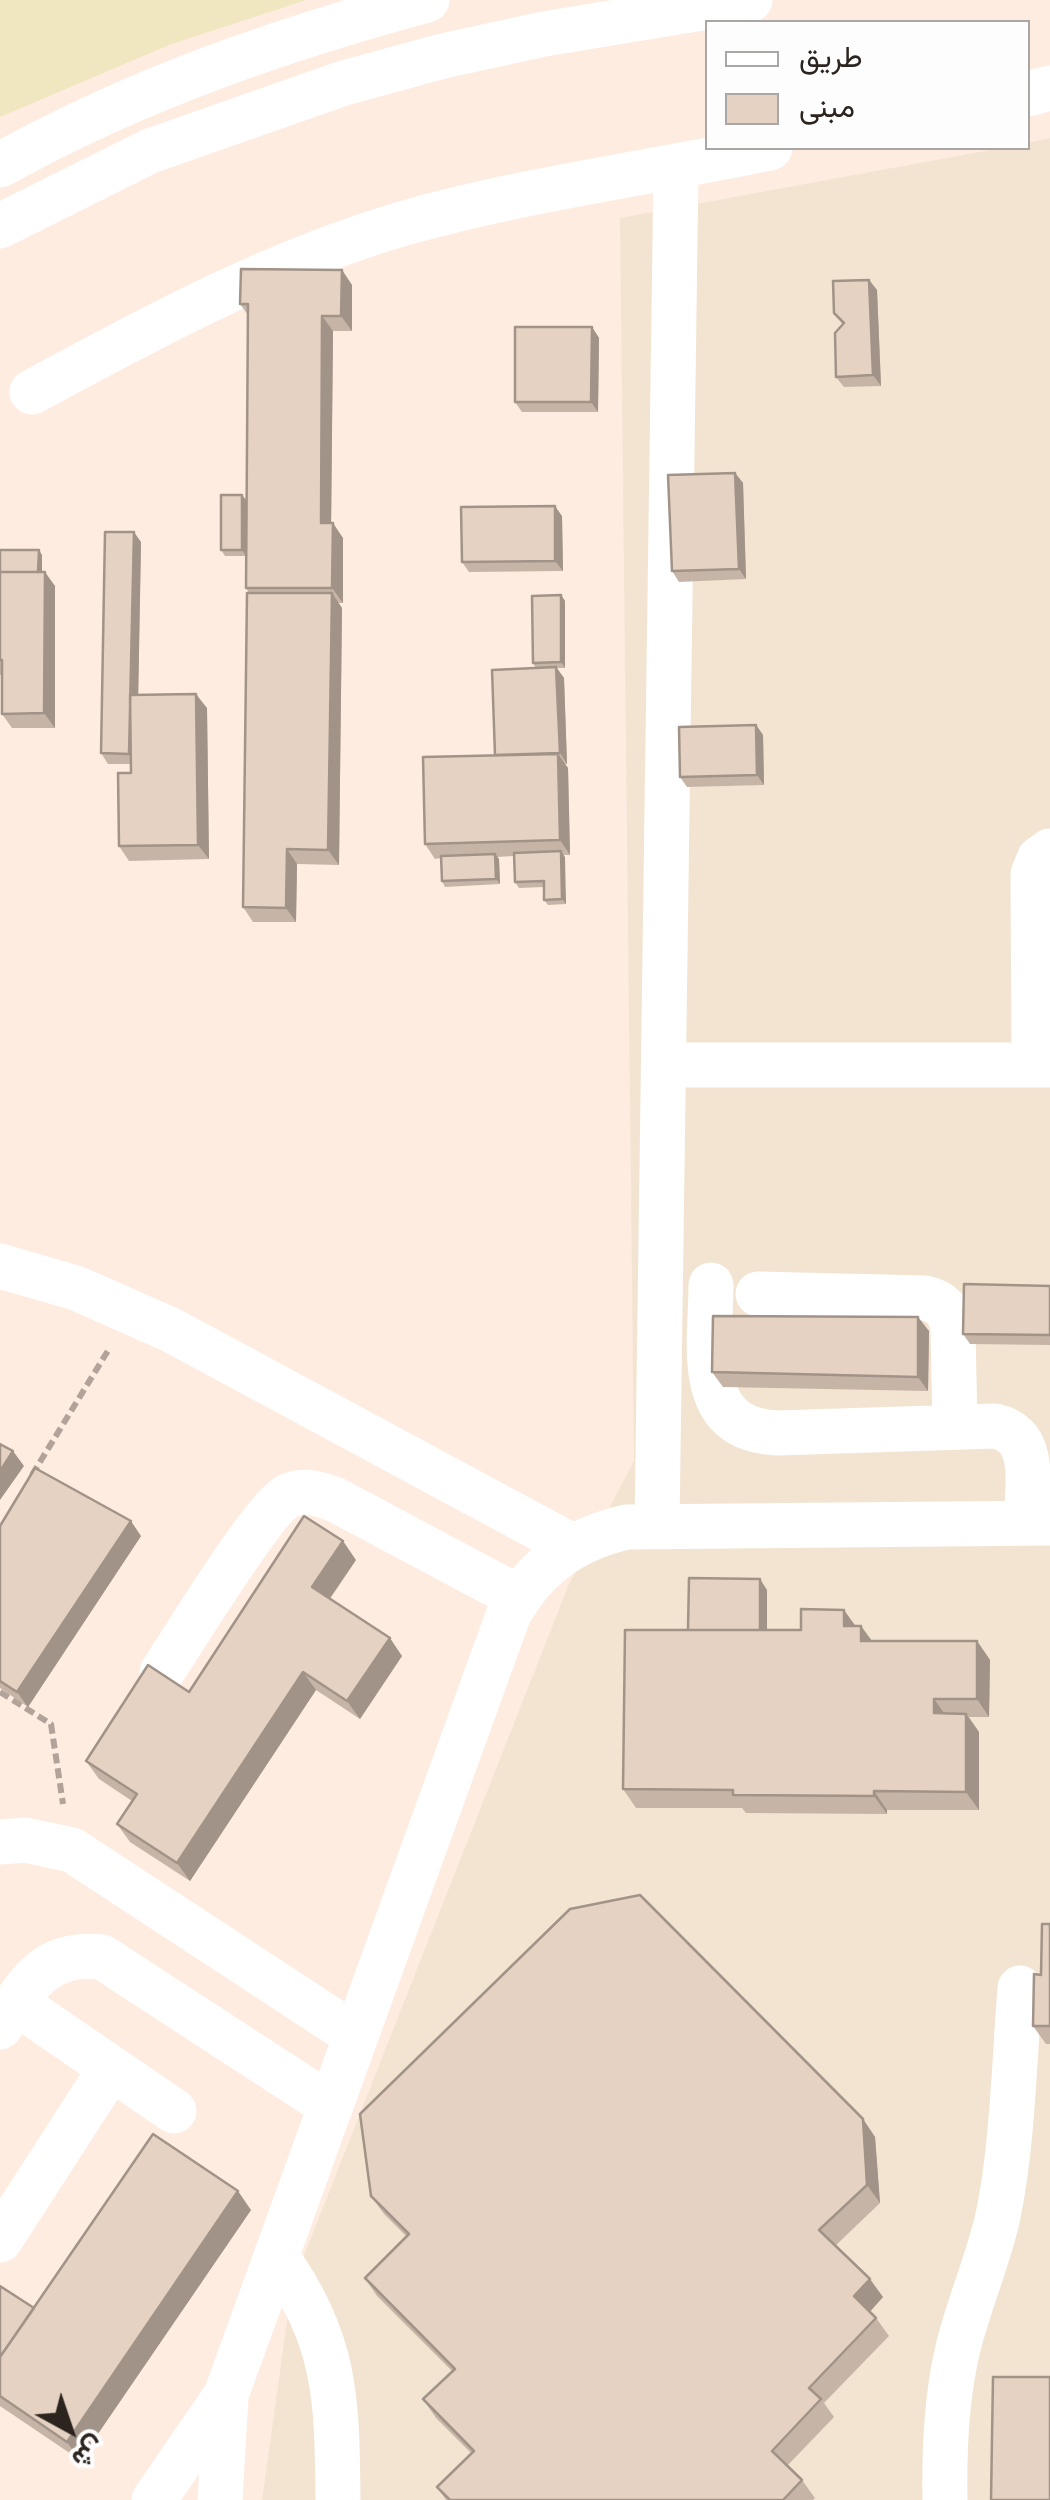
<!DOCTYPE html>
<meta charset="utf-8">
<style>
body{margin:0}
#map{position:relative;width:1050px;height:2500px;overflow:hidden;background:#feece1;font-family:"PT Sans",Vazirmatn,sans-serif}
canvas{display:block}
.legend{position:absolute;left:705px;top:20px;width:325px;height:130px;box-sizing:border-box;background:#fdfdfd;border:2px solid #a9a6a4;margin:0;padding:12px 18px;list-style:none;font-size:30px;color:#2c241f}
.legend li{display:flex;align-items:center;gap:20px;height:50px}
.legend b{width:50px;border:2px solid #a9a6a4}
.north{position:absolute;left:20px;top:2380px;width:100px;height:100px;-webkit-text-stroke:8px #fdfdfd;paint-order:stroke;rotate:140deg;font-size:28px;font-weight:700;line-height:40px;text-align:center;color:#2c241f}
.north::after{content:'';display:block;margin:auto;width:35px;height:45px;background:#2c241f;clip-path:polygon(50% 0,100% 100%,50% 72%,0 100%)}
</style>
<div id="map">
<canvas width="1050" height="2500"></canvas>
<ul class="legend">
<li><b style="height:12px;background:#fff"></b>طريق</li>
<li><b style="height:28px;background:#e6d2c2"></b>مبنى</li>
</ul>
<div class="north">ش</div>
</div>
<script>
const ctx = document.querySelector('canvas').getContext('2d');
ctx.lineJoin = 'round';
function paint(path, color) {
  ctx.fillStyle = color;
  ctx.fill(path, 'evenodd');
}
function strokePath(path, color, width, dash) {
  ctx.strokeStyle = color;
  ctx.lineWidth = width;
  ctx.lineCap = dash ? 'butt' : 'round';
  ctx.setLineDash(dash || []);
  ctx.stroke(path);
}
paint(new Path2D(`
 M1050 138V2500H262L292 2286 569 1584 634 1461 620 218 1001 148H1028V143Z`), '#f2e4d1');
paint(new Path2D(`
 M0 0H306L169 45 0 117Z`), '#f0e7c1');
strokePath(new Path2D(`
 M32 1475 109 1349
 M0 1692 51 1724 63 1804`), '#b1a39a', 6, [10, 5]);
strokePath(new Path2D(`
 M1028 94 1050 88
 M0 165C135 90 279 40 427 0
 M0 226 150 151 344 83 443 56 544 34 750 0
 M32 392C152 327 274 261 405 223 525 189 649 173 770 148
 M664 1065H1050
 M1034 1065 1033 874 1039 859 1050 851
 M0 1266 76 1288 171 1330 572 1546
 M711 1285C711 1345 692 1430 778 1433L995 1426C1039 1435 1027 1488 1026 1523
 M758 1294 925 1298C943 1302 951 1312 953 1330L955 1427
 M657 1525 676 168
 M162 1672C183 1641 265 1505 290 1495 306 1489 321 1494 336 1500L518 1597
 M0 1842 25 1840 72 1850 356 2036
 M16 2003 174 2111
 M0 2027C28 1984 44 1951 102 1957L331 2106
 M0 2240 111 2068
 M276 2256C337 2340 337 2400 338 2500
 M154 2500 226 2395 508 1616C534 1567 573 1539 627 1527L1050 1523
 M220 2500 226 2397
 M945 2500C944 2449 946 2398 958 2348 969 2303 988 2261 998 2216 1013 2142 1014 2064 1020 1988`), '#fff', 45);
paint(new Path2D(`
 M342 270 352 285V331H333L331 523 343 538V603H338L342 608 339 865 297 864 296 922H253L243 907 249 593 246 588 248 315 240 304Z
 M869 280 877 290 881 386 844 387 836 377 843 325 834 313Z
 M592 327 599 338 598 412H522L515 402Z
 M735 473 743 483 746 579 679 582 672 571Z
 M242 495 246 500V556H225L221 550Z
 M562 516 563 571 469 572 462 562Z
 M141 542 138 694 207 708 209 859 129 861 119 846 131 773V764H108L101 753Z
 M0 550 42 555V572L55 586V728H12L2 714V675H0Z
 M561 595 565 601V668H557L564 678 567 764H565L568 768 570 855H563L566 904 548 905 544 900V887L519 888 515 882 514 856 497 857 499 859 500 884 445 887 442 881 441 858 435 859 425 844 495 755 536 668 533 663Z
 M756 725 763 735 764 785 687 787 680 777Z
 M1050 1286V1345L970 1344 963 1334Z
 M929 1331 928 1391 723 1387 712 1372Z
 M0 1526 141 1536 28 1707 0 1688Z
 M356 1560 330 1599 402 1656 360 1719 316 1690 190 1881 130 1842 117 1824 132 1801 99 1779 86 1761 189 1692Z
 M767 1590V1630H801L861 1626 872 1641H977L990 1660 989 1717H969L979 1732V1810H887V1814L746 1813 742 1808H636L623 1789 688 1630Z
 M1050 1924V2044H1046L1033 2026Z
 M863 2119 875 2137 880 2203 835 2246 883 2297 870 2311 876 2318 889 2336 824 2403 834 2417 787 2466 802 2480 815 2498 813 2500H446L437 2487 471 2453 436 2418 423 2399 452 2371 377 2296 365 2278 406 2236 384 2214 371 2196Z
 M251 2210 80 2460 0 2406V2286L34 2308Z`), '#c6b5a7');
paint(new Path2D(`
 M342 270 352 285V331L341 316Z
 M869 280 877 290 881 386 873 375Z
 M322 316 333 331 331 538 321 523Z
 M592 327 599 338 598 412 591 402Z
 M735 473 743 483 746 579 739 569Z
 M242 495 246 500V556L242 550Z
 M555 506 562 516 563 571 555 561Z
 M333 523 343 538V603L332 588Z
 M134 532 141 542 137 764 129 754Z
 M39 550 42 555V585L38 580Z
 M45 572 55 586V728L44 713Z
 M332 593 342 608 339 865 328 850Z
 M561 595 565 601V668L561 662Z
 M556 667 564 678 567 764 560 753Z
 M196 694 207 708 209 859 198 845Z
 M756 725 763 735 764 785 757 775Z
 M558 754 568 768 570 855 560 840Z
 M287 849 297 864 296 922 286 908Z
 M561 851 565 857 566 904 562 899Z
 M495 854 499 859 500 884 496 879Z
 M918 1317 929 1331 928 1391 918 1377Z
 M13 1451 24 1466 0 1500V1471Z
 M131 1521 141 1536 28 1707 17 1692Z
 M343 1541 356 1560 325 1605 312 1587Z
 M760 1579 767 1590V1644L760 1633Z
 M844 1610 857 1628 844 1626Z
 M861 1626 874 1644 861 1641Z
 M390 1638 402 1656 360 1719 347 1701Z
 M977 1641 990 1660 989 1717 977 1699Z
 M303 1672 316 1690 190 1881 177 1863Z
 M934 1699 947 1717 934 1713Z
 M966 1714 979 1732V1810L966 1792Z
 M874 1791 887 1810V1814L874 1796Z
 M863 2119 875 2137 880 2203 867 2185Z
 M238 2191 251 2210 80 2460 67 2442Z
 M870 2279 883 2297 867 2315 854 2296Z`), '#a19388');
const building = new Path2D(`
 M241 269 342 270 341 316H322L321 523H333L332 588H246L248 304H240Z
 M869 280 873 375 836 377 835 333 844 323 834 313 833 281Z
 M515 327H592L591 402H515Z
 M735 473 739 569 672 571 668 475Z
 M221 495H242V550H221Z
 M555 506V561L462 562 461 507Z
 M105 532H134L129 754 101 753Z
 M0 550H39L38 572H0Z
 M0 572H45L44 713 2 714V660H0Z
 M247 593H332L328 850 287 849 286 908 243 907Z
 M561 595V662L533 663 532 596Z
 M556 667 560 753 495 755 492 670Z
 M196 694 198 845 119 846 118 773H131L130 695Z
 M756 725 757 775 680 777 679 727Z
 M558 754 560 840 425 844 423 757Z
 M561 851 562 899 544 900V881L515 882 514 853Z
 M495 854 496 879 442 881 441 856Z
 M964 1284 1050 1286V1335L963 1334Z
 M713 1316 918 1317V1377L712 1372Z
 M0 1444 13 1451 0 1471Z
 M35 1468 131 1521 17 1692 0 1681V1526Z
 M304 1516 343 1541 312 1587 390 1638 347 1701 303 1672 177 1863 117 1824 137 1794 86 1761 148 1665 189 1692Z
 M689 1578 760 1579V1630H688Z
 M801 1609 844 1610V1626H861V1641H977V1699H934V1713L966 1714V1792L874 1791V1796L733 1795V1790L623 1789 625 1630H801Z
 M640 1895 863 2119 867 2185 819 2230 870 2279 854 2296 876 2318 809 2388 821 2399 772 2451 802 2480 783 2500H450L437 2487 474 2451 423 2399 455 2369 365 2278 409 2234 371 2196 360 2114 570 1909Z
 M1042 1924H1050V2026H1033L1034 1974 1041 1975Z
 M153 2134 238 2191 67 2442 0 2396V2357Z
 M0 2286 34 2308 0 2357Z
 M993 2377H1050V2500H991Z`);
paint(building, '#e6d2c2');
strokePath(building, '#a19388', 2.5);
</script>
